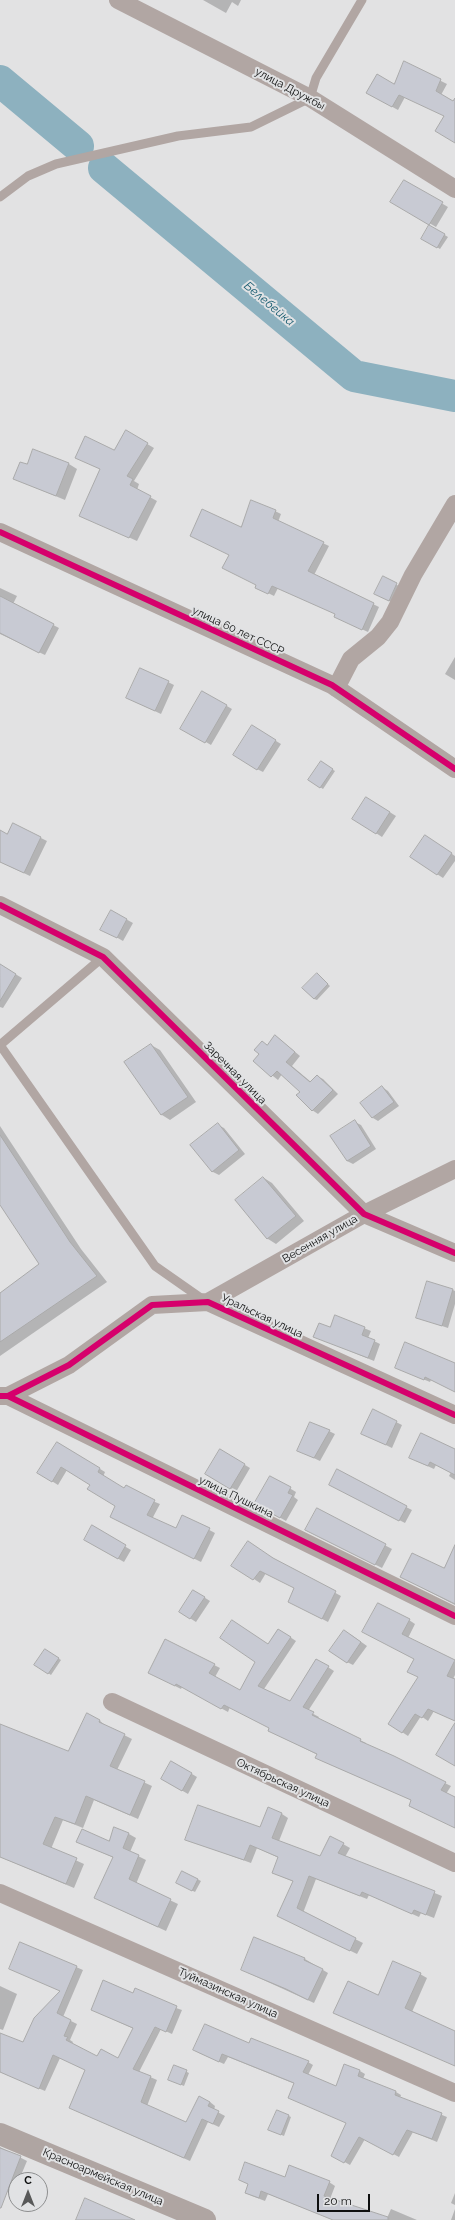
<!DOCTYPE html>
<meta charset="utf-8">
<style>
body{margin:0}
#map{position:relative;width:455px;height:2220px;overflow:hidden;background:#e2e2e3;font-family:Raleway,sans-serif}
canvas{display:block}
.north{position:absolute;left:8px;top:2172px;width:40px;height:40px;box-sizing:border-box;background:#e1e2e4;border:1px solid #8d8e8f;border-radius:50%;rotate:0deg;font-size:11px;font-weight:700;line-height:16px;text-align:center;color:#0e0f0f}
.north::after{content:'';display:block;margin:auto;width:14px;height:18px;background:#585959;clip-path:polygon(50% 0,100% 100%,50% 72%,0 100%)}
.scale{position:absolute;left:317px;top:2194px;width:53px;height:18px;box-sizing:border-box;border:2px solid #0e0f0f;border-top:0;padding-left:5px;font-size:12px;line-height:14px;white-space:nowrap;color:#0e0f0f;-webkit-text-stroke:3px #e1e2e4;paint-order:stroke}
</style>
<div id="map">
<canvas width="455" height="2220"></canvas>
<div class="north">С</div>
<div class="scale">20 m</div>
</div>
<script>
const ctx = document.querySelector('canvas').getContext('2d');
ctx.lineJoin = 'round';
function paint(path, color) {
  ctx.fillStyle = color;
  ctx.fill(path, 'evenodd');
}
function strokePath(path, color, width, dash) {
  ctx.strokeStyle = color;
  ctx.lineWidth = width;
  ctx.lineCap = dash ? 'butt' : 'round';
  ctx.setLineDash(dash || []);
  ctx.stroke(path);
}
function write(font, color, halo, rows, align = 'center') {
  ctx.font = font + ' Raleway,sans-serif';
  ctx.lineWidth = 4;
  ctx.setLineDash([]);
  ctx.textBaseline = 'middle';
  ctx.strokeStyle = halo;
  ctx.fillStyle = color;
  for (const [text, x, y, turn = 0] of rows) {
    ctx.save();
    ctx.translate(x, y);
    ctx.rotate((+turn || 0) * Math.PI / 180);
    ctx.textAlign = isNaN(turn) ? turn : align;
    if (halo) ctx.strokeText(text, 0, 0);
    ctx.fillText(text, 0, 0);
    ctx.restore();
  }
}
paint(new Path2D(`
 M203 0H241L238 6 232 2 226 13Z
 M405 63 447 84 441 95 455 104V142L445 116 405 97 398 110 367 93 394 85Z
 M404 181 448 207 436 227 392 201Z
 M430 226 448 237 440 249 423 238Z
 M127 432 154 448 134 481 139 484 137 490 157 501 137 541 86 518 101 469 83 461 114 452Z
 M69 464 77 469 65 500 14 479 27 466Z
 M275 511 281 514 278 522 329 546 314 575 379 607 368 632 335 617 336 614 278 588 274 596 262 590 230 555 241 529Z
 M383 578 403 588 395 604 381 597Z
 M0 588 17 596 13 604 59 628 45 655 0 634Z
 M455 657V680L445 674Z
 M168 682 174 685 161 714 133 701Z
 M203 692 232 709 211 745 182 728Z
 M258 730 281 744 263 772 257 769Z
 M321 763 335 771 323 789 309 780Z
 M372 801 396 816 382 837 353 818Z
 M13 824 47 841 30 876 0 862V831L8 835Z
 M431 840 455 856V861L443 878 411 857Z
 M111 911 133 923 123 941 102 929Z
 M0 965 22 978 3 1008 0 1007Z
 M317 974 330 986 317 1000 314 999Z
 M276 1036 300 1056 292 1066 311 1082 317 1076 323 1079 338 1094 318 1114 312 1110 301 1092 282 1074 278 1080 254 1061Z
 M151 1045 160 1050 196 1102 170 1120 162 1115 125 1062Z
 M382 1087 388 1091 399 1106 378 1121 373 1118Z
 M355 1122 361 1125 376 1149 353 1164 347 1161Z
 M218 1125 224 1128 245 1154 219 1175 213 1172 192 1146Z
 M0 1126 81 1249 107 1282 0 1356V1294L40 1264 0 1203Z
 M264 1178 272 1183 304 1221 276 1244 268 1239 236 1200Z
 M453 1290 455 1291V1304L448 1328 418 1318Z
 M335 1316 371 1331 368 1338 380 1344 374 1361 315 1337 331 1328Z
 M455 1364V1391L431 1380 430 1382 396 1368Z
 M396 1422 402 1425 392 1448 369 1437Z
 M329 1431 335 1434 320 1461 305 1454Z
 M58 1443 105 1472 103 1477 125 1490 160 1504 152 1519 176 1529 183 1516 215 1533 201 1562 116 1520V1506L92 1484 67 1470 58 1485 39 1473Z
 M220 1450 250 1468 236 1492 206 1474Z
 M455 1456V1480L449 1476 451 1472 436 1465 434 1469 416 1461Z
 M271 1477 296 1492 294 1497 298 1500 286 1521 256 1504Z
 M336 1488 406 1507 412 1510 405 1523Z
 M317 1509 392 1549 382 1568 312 1533Z
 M92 1527 131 1550 124 1562 85 1540Z
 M455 1547V1605L407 1580 444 1570Z
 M277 1561 341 1596 328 1622 295 1605 296 1588 266 1573 260 1583 233 1565Z
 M199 1594 210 1601 196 1622 180 1612Z
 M409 1620 415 1624 408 1638 455 1662V1675L453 1679 455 1681V1721L434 1711 428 1721 421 1716 408 1736 390 1724 419 1677 415 1659 370 1635Z
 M284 1633 296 1641 264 1689 291 1702 317 1660 334 1671 308 1711 319 1717 318 1719 366 1743 365 1745 451 1786 446 1794 455 1798V1828L412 1800 322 1761 318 1755 275 1734 270 1728 230 1707 228 1712 182 1687 181 1689 155 1676 165 1640 220 1668 215 1677 241 1691 268 1645Z
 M350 1634 367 1646 353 1665 347 1662Z
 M45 1650 61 1660 51 1675 35 1664Z
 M99 1720 106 1726 132 1739 117 1770 152 1786 138 1819 94 1800 83 1828 63 1820 51 1849 84 1864 74 1888 0 1857V1725L68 1752Z
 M172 1762 197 1777 188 1794 162 1779Z
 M282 1814 288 1818 279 1841 321 1857 343 1844 350 1848 345 1857 442 1896 434 1918 421 1913 419 1917 369 1895 367 1899 316 1879 303 1913 363 1943 357 1954 285 1919 294 1882 273 1873 279 1858 257 1848 251 1863 187 1840 260 1828Z
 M129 1834 136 1838 130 1852 146 1860 136 1884 178 1904 166 1931 103 1902 114 1858 85 1845 110 1842Z
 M183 1872 201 1881 195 1892 177 1883Z
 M255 1939 305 1959 328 1973 314 2003 248 1973Z
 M21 1943 83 1970 63 2017 77 2024 70 2040 73 2042 72 2044 97 2058 118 2059 134 2029 92 2010 134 1994 182 2010 172 2034 161 2029 139 2072 157 2080 147 2106 187 2123 210 2102 215 2106 214 2110 225 2116 219 2127 208 2122 190 2161 76 2111 86 2070 60 2058 45 2091 0 2072V2034L23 2043 61 1991 10 1969Z
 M420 1974 427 1978 412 2012 455 2032V2066L378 1996Z
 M0 1986 17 1994 3 2030 0 2029Z
 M250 2045 308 2062 313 2065 308 2075 337 2087 345 2065 360 2071 365 2074 363 2079 396 2092 401 2095 400 2098 447 2117 437 2142 413 2132 399 2157 365 2139 350 2165 332 2155 347 2123 295 2084 228 2057 224 2064 199 2053Z
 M175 2066 189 2073 184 2086 172 2081Z
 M289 2116 291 2117 284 2136 272 2131Z
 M0 2147 27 2161 19 2180H16L14 2193 0 2187Z
 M285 2178 329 2182 335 2186 330 2199 387 2218 391 2209 417 2220H333L268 2194 265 2201 252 2196 246 2193 249 2184 240 2180Z
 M455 2193V2205L451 2203Z
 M455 2209V2220H451Z`), '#0003');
strokePath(new Path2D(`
 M0 81 78 146
 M104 168 354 376 455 396`), '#8db1bf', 32);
const building = new Path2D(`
 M404 61 441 79 436 91 453 101 455 98V143L435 131 444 116 399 95 392 107 366 93 377 74 394 84Z
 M404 180 443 202 429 225 390 202Z
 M429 225 445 234 437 248 421 239Z
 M126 430 148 443 127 476 133 479 130 485 151 496 129 538 79 516 100 469 75 458 85 436 114 450Z
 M33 449 69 463 56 496 13 479 20 462 27 464Z
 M251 500 276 510 273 518 324 542 308 571 374 603 362 630 334 617 335 614 272 586 268 594 255 588 256 585 222 568 229 555 190 536 202 509 241 527Z
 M383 576 397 583 389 601 374 594Z
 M0 596 54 624 39 653 0 633Z
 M140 668 169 681 155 711 126 698Z
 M202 691 227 705 205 743 180 729Z
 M252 725 276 740 257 770 233 755Z
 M321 761 333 769 320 788 308 780Z
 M366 797 390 812 376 834 352 819Z
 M13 823 41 837 24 873 0 862V830L7 834Z
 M425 835 452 853 437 875 410 857Z
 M111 910 127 919 117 938 100 930Z
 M0 964 16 974 0 1001Z
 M317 973 328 984 314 999 302 988Z
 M275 1035 295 1052 286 1062 310 1082 317 1075 333 1090 312 1111 296 1095 300 1092 277 1071 271 1077 253 1061 259 1054 254 1050 262 1041 267 1045Z
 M151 1044 188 1097 161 1115 124 1062Z
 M382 1086 394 1102 372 1118 360 1103Z
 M355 1120 371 1146 347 1161 330 1136Z
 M218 1123 239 1150 212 1172 190 1145Z
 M0 1135 70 1242 97 1276 0 1342V1293L39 1264 0 1205Z
 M263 1177 296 1216 267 1239 235 1200Z
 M427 1281 453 1289 442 1326 416 1318Z
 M335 1315 365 1327 362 1335 375 1340 368 1358 313 1337 319 1323 330 1327Z
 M405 1342 455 1363V1392L425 1377 424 1380 395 1368Z
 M373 1409 397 1421 386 1445 361 1434Z
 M310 1422 330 1430 314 1458 297 1451Z
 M421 1433 455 1449V1475L430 1462 428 1466 409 1458Z
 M57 1442 100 1468 98 1472 124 1488 126 1485 155 1500 147 1515 176 1528 182 1515 210 1528 194 1559 110 1517 115 1506 87 1489 90 1485 61 1467 52 1482 37 1473Z
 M220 1449 245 1464 230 1489 205 1474Z
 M337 1469 407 1506 399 1521 329 1485Z
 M270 1476 291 1487 288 1493 293 1495 280 1518 254 1504Z
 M317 1508 386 1544 375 1565 305 1530Z
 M92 1525 126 1545 118 1559 84 1540Z
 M248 1541 273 1558 336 1591 322 1619 288 1602 294 1588 260 1571 253 1580 231 1566Z
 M455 1545V1604L400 1577 412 1553 444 1568Z
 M193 1590 205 1597 190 1619 179 1612Z
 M378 1603 410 1619 402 1634 455 1660 447 1676 455 1679V1721L428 1709 422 1718 415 1714 402 1733 388 1724 418 1677 407 1672 414 1659 362 1632Z
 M232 1620 268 1644 278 1629 291 1637 258 1686 290 1701 316 1659 329 1666 303 1707 314 1712 312 1715 361 1739 360 1741 394 1756 446 1782 441 1790 455 1797V1828L409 1806 411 1800 315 1758 317 1754 268 1731 269 1728 224 1705 221 1709 176 1684 175 1686 148 1673 165 1639 215 1664 209 1673 240 1690 255 1662 220 1638Z
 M344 1630 361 1642 347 1663 329 1651Z
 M45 1649 59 1658 48 1674 34 1665Z
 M87 1713 100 1720 99 1722 125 1734 110 1766 145 1781 130 1815 86 1796 75 1824 55 1817 43 1844 77 1858 66 1884 0 1857V1724L68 1751Z
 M455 1723V1766L436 1755Z
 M171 1761 192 1773 182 1791 161 1779Z
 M198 1805 260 1827 268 1807 282 1813 272 1838 320 1856 330 1836 344 1843 338 1853 435 1891 426 1915 414 1910 412 1914 362 1892 360 1896 309 1876 297 1908 356 1938 350 1951 316 1935 277 1916 293 1881 272 1873 278 1857 250 1845 244 1860 185 1840Z
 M114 1827 129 1833 123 1848 139 1855 129 1879 171 1899 158 1927 94 1898 113 1857 76 1842 82 1829 109 1841Z
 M182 1871 198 1879 192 1891 176 1883Z
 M254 1937 305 1958 304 1960 323 1969 308 2000 286 1989 241 1970Z
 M20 1942 77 1966 57 2013 71 2020 64 2036 68 2037 66 2040 97 2056 101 2049 118 2058 133 2028 91 2010 103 1980 133 1993 135 1988 177 2006 166 2032 155 2027 133 2069 151 2076 141 2102 186 2122 199 2096 210 2102 208 2106 219 2111 213 2124 202 2119 184 2158 69 2108 85 2070 53 2055 39 2089 0 2072V2033L23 2042 34 2018 60 1991 9 1969Z
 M393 1961 421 1973 405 2008 455 2031V2066L333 2013 348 1981 378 1995Z
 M205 2024 249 2043 251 2038 309 2061 303 2072 336 2086 344 2064 360 2070 358 2076 396 2091 395 2095 442 2113 432 2139 407 2130 393 2155 359 2137 344 2163 331 2156 346 2123 288 2098 294 2083 222 2054 219 2062 193 2050Z
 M174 2065 187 2070 181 2085 168 2080Z
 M277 2110 289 2115 281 2135 268 2130Z
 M0 2148 21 2156 1 2208H0Z
 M245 2162 285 2177 289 2165 330 2181 324 2196 388 2217V2220H333L261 2191 259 2198 245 2193 248 2184 239 2180Z
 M85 2198 135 2220H76Z`);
paint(building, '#c8cad3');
strokePath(building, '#aaa', 1);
strokePath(new Path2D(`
 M0 197 28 176 56 164 178 136 251 127 310 98 316 78 362 0
 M0 1045 155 1266 205 1301
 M0 1045 103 957`), '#b1a6a3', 9);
strokePath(new Path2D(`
 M118 0 310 98 455 189
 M0 532 332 685 455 769
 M336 688 351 659 378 637 390 622 413 575 455 504
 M0 905 103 957 364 1214 455 1253
 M208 1302 364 1214 455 1169
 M0 1396H8L69 1365 152 1305 208 1302 455 1415
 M8 1396 455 1616
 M112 1702 455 1863
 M0 1893 455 2093`), '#b1a6a3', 18);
strokePath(new Path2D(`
 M0 2134 205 2220`), '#afa5a2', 22);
strokePath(new Path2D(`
 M0 532 332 685 455 769
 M0 905 103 957 364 1214 455 1253
 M0 1396H8L69 1365 152 1305 208 1302 455 1415
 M8 1396 455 1616`), '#d6006c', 6);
write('11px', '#0e0f0f', '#e1e2e4', [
 ["улица Дружбы",290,89,28],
 ["улица 60 лет СССР",238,631,25],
 ["Заречная улица",235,1073,45],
 ["Весенняя улица",320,1239,-30],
 ["Уральская улица",262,1316,25],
 ["улица Пушкина",236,1497,26],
 ["Октябрьская улица",283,1783,25],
 ["Туймазинская улица",228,1993,24],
 ["Красноармейская улица",103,2177,23]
]);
write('italic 12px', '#13596e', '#e1e2e4', [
 ["Белебейка",269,304,40]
]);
</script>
